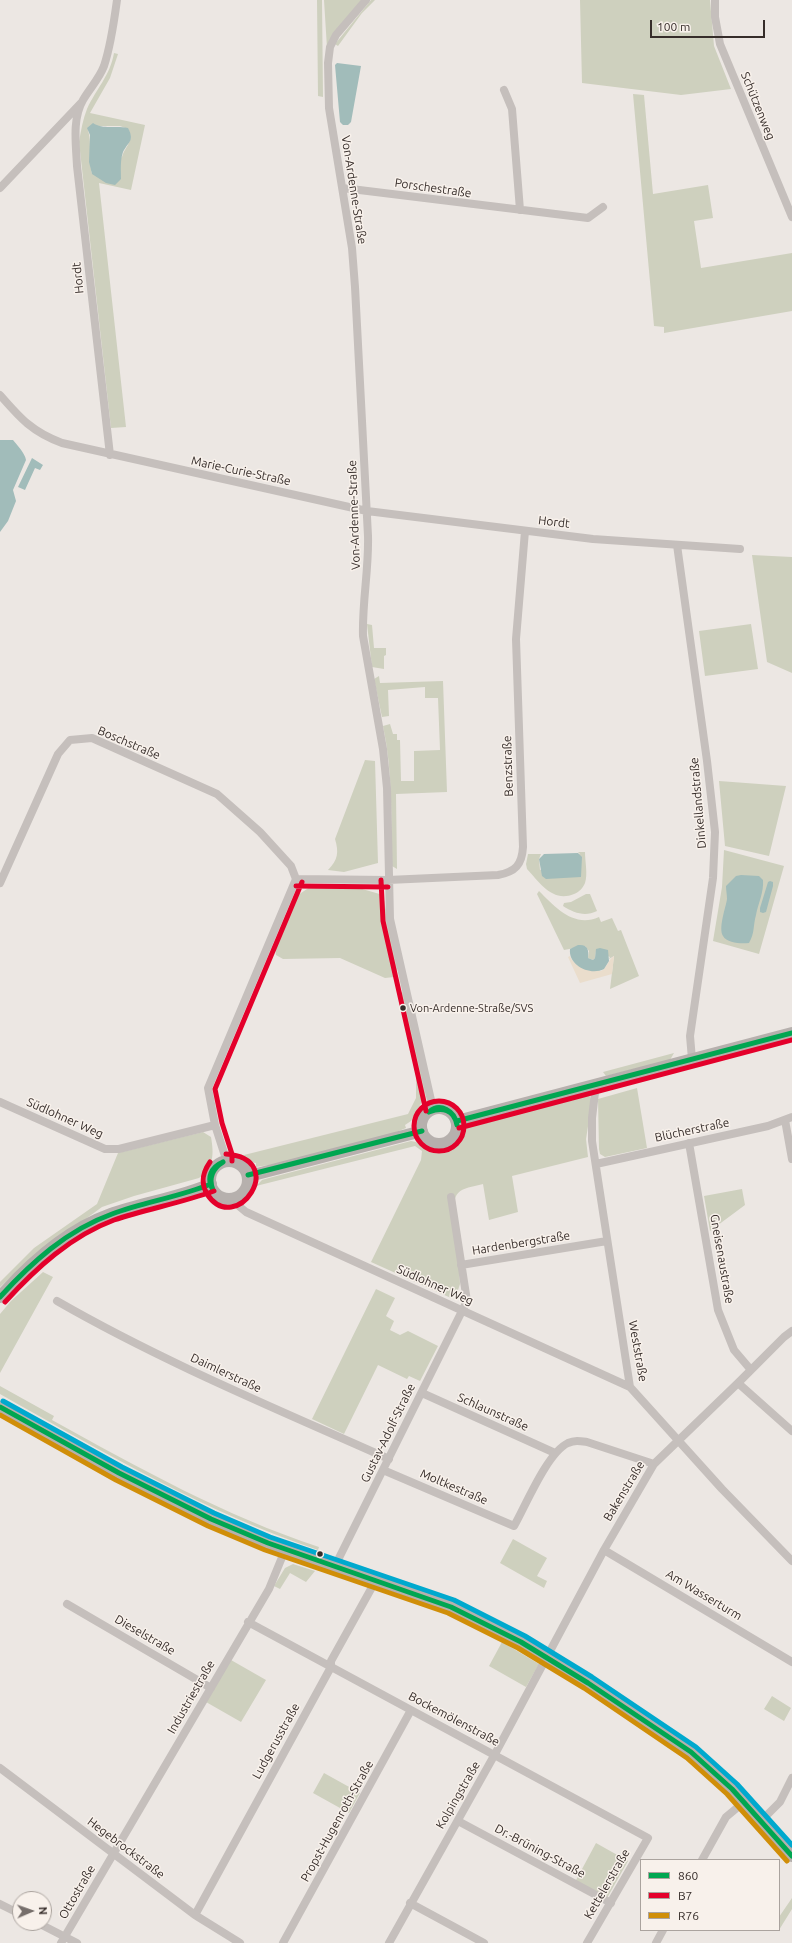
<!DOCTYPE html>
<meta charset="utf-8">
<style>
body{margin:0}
#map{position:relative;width:792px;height:1943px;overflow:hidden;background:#ece7e3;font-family:Ubuntu,sans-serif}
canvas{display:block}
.legend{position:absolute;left:640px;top:1859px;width:140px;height:72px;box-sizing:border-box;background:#f8f1eb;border:1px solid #aaa39e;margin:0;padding:5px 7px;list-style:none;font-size:12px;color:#362d2a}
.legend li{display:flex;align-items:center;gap:8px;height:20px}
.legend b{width:20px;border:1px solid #aaa39e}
.north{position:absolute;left:12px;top:1891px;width:40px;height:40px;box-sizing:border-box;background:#f8f1eb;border:1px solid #aaa39e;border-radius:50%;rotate:88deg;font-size:11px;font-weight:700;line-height:16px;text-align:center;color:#362d2a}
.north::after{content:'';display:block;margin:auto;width:14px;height:18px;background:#766e6b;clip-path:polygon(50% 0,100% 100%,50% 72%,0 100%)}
.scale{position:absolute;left:650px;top:20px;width:115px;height:18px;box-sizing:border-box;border:2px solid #362d2a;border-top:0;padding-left:5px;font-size:12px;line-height:14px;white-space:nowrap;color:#362d2a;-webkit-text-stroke:3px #f8f1eb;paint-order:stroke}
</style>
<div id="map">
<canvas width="792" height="1943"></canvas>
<ul class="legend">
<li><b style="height:5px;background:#00a651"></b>860</li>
<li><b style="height:5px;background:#e4002b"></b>B7</li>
<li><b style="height:5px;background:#d08e08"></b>R76</li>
</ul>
<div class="north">N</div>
<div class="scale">100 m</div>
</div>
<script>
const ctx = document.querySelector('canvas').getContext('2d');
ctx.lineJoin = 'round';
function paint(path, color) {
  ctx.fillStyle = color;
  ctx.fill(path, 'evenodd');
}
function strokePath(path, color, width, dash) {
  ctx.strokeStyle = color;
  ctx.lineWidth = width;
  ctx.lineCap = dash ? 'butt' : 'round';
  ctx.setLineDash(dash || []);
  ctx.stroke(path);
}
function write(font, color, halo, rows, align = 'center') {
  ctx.font = font + ' Ubuntu,sans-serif';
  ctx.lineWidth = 3;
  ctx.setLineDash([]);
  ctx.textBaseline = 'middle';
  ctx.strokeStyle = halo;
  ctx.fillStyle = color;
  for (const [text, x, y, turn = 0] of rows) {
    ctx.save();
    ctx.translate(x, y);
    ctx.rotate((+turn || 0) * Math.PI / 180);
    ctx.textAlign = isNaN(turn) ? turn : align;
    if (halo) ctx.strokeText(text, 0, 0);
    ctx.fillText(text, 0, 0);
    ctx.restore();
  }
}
paint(new Path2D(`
 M317 0H322L323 97 318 96Z
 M324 0H362L327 48Z
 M371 0H375L362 13 338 46 335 44Z
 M580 0H710L714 46 731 89 681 95 582 83Z
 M114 53 118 54 110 78 90 113 145 125 131 190 99 183 126 427 111 428 79 142C81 130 83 119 87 109 96 89 110 76 114 53ZM98 126H120L128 129C135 141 125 146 122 157L92 174C88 159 92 143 88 130Z
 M633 94 644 95 653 194 708 185 713 218 694 221 701 268 792 253V311L664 333V327L654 326Z
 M752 555 792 557V673L767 662Z
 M367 624 372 625 374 648H386V655L384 656V669L372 667Z
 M751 624 758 669 705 676 699 631Z
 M379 676 380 683 443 681 447 792 396 794 397 869 392 866C391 819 393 772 383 726L390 724 393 734H397V740H400L401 781H414V751L440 750 438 698H425V687L388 690 389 716 382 717 374 679Z
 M365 760 375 761 378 863 344 872 328 870C338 860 339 852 335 839Z
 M719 781 786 786 769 856 725 846Z
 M724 850 784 866 759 954 713 941 722 887Z
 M578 852H585C585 862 588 874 585 883 583 888 579 892 574 894 553 903 540 883 527 869L526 864 528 854H541L539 859 540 870 580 854Z
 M345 884 383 895 397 965V971L394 977 385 978 340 958 283 959 276 955 275 947 298 895 313 885Z
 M539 891C556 908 574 928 599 917L601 922 612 918 618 931 621 930 639 976 610 989 614 956 609 959 610 957 596 951 595 958 593 960 588 958 589 951 585 946 564 950 537 894Z
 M586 894H590L597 911C585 917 574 913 563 906L564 903 571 902Z
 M397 990 404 993 425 1089 426 1099 423 1100 411 1121 405 1125 406 1128 394 1133 275 1164 256 1167V1163L249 1162 240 1156 408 1114 416 1098V1076Z
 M674 1053 670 1060 606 1076 603 1072Z
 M637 1088 647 1148 605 1157 600 1154 599 1149 598 1099Z
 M589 1095 592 1101 586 1139 588 1157 512 1176 518 1212 489 1220 483 1184C473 1187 458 1187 455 1199L460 1284 457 1293 451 1298 371 1262 421 1160 422 1151 415 1146 256 1186 262 1180 269 1178 411 1141C427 1143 438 1160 455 1144 460 1139 461 1132 467 1128Z
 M203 1132 211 1137C214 1154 214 1167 199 1178L134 1196 102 1207 27 1262 0 1287V1282L34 1248 97 1204 118 1153Z
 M742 1189 745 1205 710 1231 704 1196Z
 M43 1272 53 1277 0 1373V1314L11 1301Z
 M376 1289 395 1298 386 1316 394 1321 390 1330 400 1335 408 1331 438 1346 420 1381 409 1376 407 1379 378 1365 344 1434 312 1419Z
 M0 1386 54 1416 52 1420C139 1468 225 1516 319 1547L318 1550C205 1512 103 1452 0 1394Z
 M513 1539 547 1558 537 1576 547 1581 544 1588 500 1563Z
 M293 1564 315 1571 306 1582 290 1573 280 1589 274 1586 285 1568Z
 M502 1642 539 1664 526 1687 489 1666Z
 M231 1660 266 1680 241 1722 206 1702Z
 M772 1696 791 1708 784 1721 764 1709Z
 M324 1773 360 1793 349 1813 313 1793Z
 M596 1843 628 1861 607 1898 575 1882Z
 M792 1898V1909L779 1930V1917Z`), '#ced0be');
paint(new Path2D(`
 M570 956C574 967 590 970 601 971 607 968 608 960 614 956L612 974 580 983 568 957Z`), '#eaddcc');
paint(new Path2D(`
 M337 63 361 66 351 122 348 125H343L340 122 335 65Z
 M93 123C103 130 116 125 128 128 135 141 128 142 123 152 120 160 121 171 121 179L115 185 106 183 92 174 89 162 90 135 87 128Z
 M0 440H13C17 445 25 453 26 460L13 490 16 501 8 521 0 532Z
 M32 458 43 465 40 470 35 468 25 490 18 487Z
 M578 853 582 857 581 877 546 879 542 876 539 859 544 854Z
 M741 875 759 876 763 880C764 892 758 904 756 915 753 925 755 933 749 943 741 944 727 943 723 936 718 928 726 907 727 899 727 895 726 890 726 886L736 876Z
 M770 881 773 882V886L766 912 763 913 760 912V908L768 882Z
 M578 945C588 944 589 950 588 958L593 960 595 958 596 949 600 948 608 950 609 961 604 969C591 976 568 966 570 949Z`), '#a1bcba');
strokePath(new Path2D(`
 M366 0 336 35 330 47 328 63 329 108 352 248 355 287 368 536C369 569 362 602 363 636L383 749 387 788 390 919 433 1109
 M715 0V17L720 44 792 217
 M504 90 512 109 520 210
 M0 188 81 103
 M343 188 588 218 603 207
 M0 395C20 418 32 432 62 443L367 511 593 539 740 549
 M110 455 77 166C76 144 72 119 83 100 90 88 99 79 104 66 111 45 114 22 117 0
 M677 545 707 761 715 832 713 878 690 1036 692 1059
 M296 879 388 880 498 875C515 872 522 865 523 847L516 639 525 531
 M0 883 58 754 70 740 92 738 217 794 260 832 291 866 296 879 208 1088 215 1125 225 1156V1161
 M596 1084 592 1118V1141L630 1387 722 1489 792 1561
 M0 1102 105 1149H119L215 1125
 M785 1120 792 1159
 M689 1143 718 1310 734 1350 751 1370
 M596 1164 768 1126 792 1117
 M235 1198 240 1207 246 1212 630 1387
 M461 1265 607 1241
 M57 1301C163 1362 277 1409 389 1459
 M738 1383 792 1431
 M422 1393 555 1453
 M383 1470 514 1526C526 1505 547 1453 568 1443 575 1440 580 1441 587 1442L654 1464
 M604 1550 792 1662
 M335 1566 467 1301 451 1197
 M67 1604 211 1688
 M248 1622 648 1838 587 1943
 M0 1768 195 1915 240 1943
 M458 1821 611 1903
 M761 1821 780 1802 792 1778
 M702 1860 726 1817 744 1802
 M410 1903 484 1943
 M0 1904 20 1914
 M195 1915 331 1667V1661L376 1580
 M38 1923 77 1943
 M61 1943 269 1589 285 1550
 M283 1943 411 1710
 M389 1943 495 1754 604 1550 654 1464 738 1383 784 1337 792 1331
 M656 1943 663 1930`), '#c5bfbc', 8);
strokePath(new Path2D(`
 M421 1126a18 18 0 1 1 36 0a18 18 0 1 1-36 0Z
 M457 1121 792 1033
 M210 1180a19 19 0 1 1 38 0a19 19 0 1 1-38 0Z
 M248 1175 257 1174 422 1131
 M0 1297C30 1263 69 1229 111 1214 143 1203 181 1197 211 1184
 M0 1407C79 1451 158 1498 242 1533 310 1562 383 1579 451 1607 515 1634 574 1673 631 1711 658 1730 686 1746 710 1768 740 1795 766 1826 792 1856`), '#b6b0ad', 12);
strokePath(new Path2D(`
 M429 1112C440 1102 455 1111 457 1125
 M429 1112C442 1107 454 1109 457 1125
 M457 1121 792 1033
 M248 1175 422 1131
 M213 1190C206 1178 211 1167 223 1162
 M213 1190C208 1178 213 1168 223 1162
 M0 1297C31 1263 67 1230 112 1214 144 1202 179 1197 211 1184
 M0 1407 119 1473 211 1519 268 1543 451 1607 521 1642 588 1683 691 1752 732 1789 792 1856`), '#00a651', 5);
strokePath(new Path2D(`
 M381 880 383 921 426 1111
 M296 886 388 887
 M414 1126a25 25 0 1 1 50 0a25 25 0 1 1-50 0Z
 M459 1128 792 1040
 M232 1161V1154L222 1123 215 1089 302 882
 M210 1162C203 1172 200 1182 207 1194 236 1238 290 1159 226 1154
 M5 1302C36 1268 71 1236 114 1220 147 1209 181 1203 214 1191`), '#e4002b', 5);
strokePath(new Path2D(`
 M0 1415 116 1480 208 1526 265 1550 448 1613 518 1648 584 1688 687 1758 727 1794 787 1861`), '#d08e08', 5);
strokePath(new Path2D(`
 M3 1401 122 1467 214 1513 270 1537 454 1600 525 1636 592 1677 696 1747 737 1784 792 1845`), '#00a9ce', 5);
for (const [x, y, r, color] of [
 [403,1008,3.5,"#362d2a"],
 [320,1554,3.5,"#362d2a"]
]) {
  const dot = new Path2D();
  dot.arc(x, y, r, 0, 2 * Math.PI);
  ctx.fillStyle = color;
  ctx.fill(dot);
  strokePath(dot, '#f8f1eb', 1.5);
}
write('11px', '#362d2a', '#f8f1eb', [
 ["Von-Ardenne-Straße/SVS",410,1008]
], 'left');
write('12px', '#362d2a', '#f8f1eb', [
 ["Schützenweg",758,106,68],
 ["Porschestraße",433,188,8],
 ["Von-Ardenne-Straße",354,190,81],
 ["Hordt",78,278,-96],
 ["Marie-Curie-Straße",241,471,12],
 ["Von-Ardenne-Straße",354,515,-92],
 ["Hordt",554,522,7],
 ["Boschstraße",129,743,23],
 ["Benzstraße",508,766,-92],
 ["Dinkellandstraße",698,803,-95],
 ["Südlohner Weg",65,1118,24],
 ["Blücherstraße",692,1130,-12],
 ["Hardenbergstraße",521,1243,-9],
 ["Gneisenaustraße",722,1259,80],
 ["Südlohner Weg",435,1285,24],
 ["Weststraße",638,1351,80],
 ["Daimlerstraße",226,1373,25],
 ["Schlaunstraße",493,1412,24],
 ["Gustav-Adolf-Straße",388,1433,-64],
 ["Moltkestraße",454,1487,23],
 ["Bakenstraße",624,1491,-59],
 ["Am Wasserturm",704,1595,31],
 ["Dieselstraße",145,1635,30],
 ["Industriestraße",191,1697,-60],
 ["Bockemölenstraße",454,1719,28],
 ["Ludgerusstraße",276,1741,-61],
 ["Kolpingstraße",458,1795,-60],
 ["Propst-Hugenroth-Straße",337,1821,-61],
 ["Hegebrockstraße",126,1848,37],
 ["Dr.-Brüning-Straße",540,1851,28],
 ["Kettelerstraße",607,1884,-60],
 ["Ottostraße",77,1892,-60]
]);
</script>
